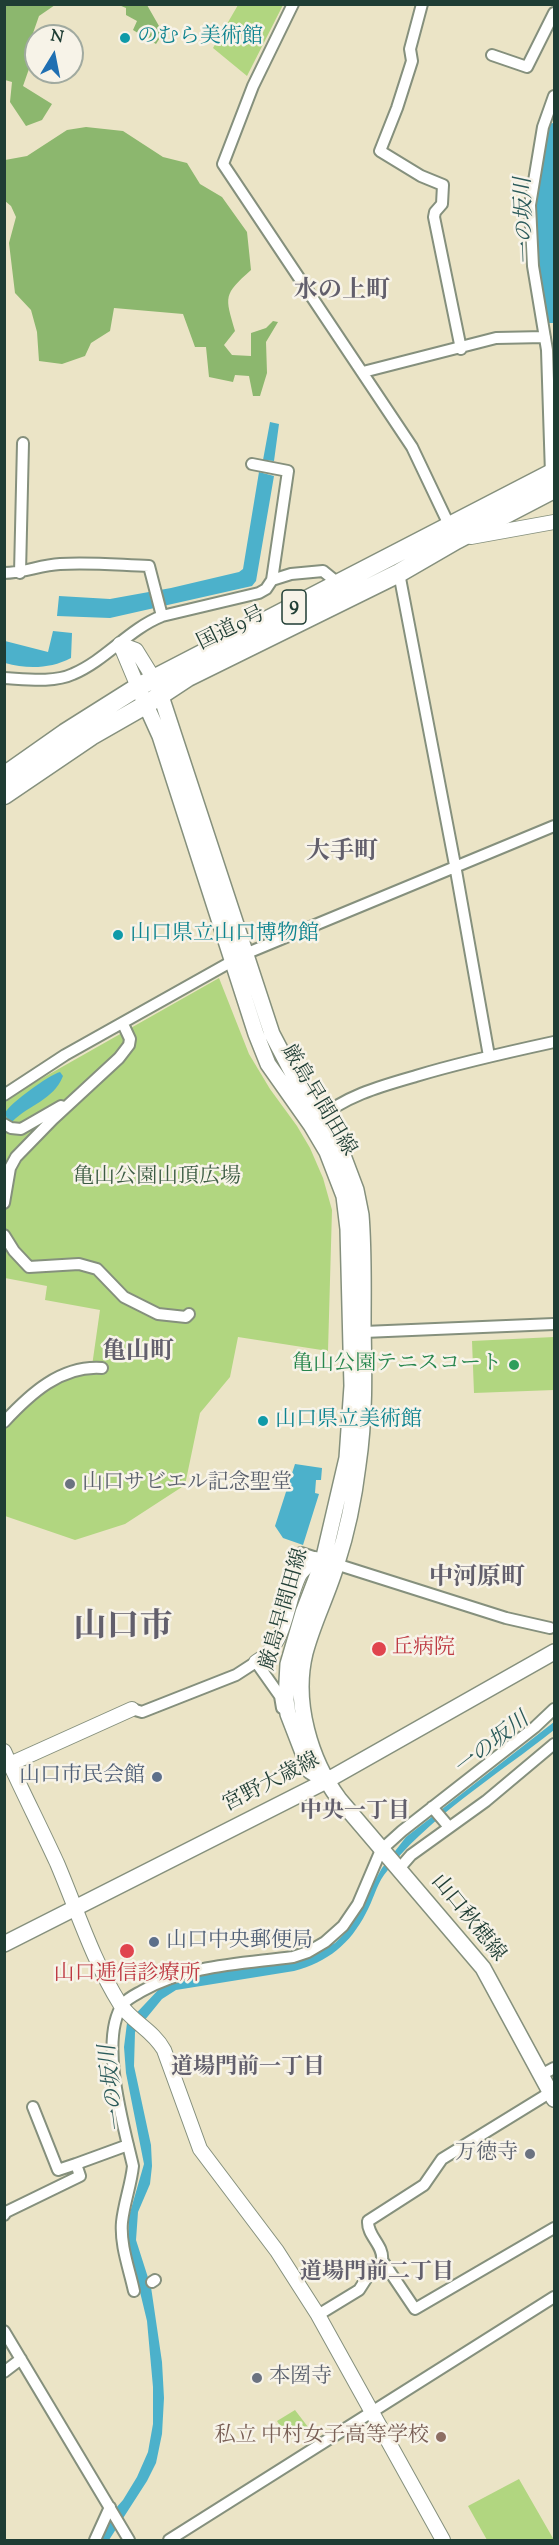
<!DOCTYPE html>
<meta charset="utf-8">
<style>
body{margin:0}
#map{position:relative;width:559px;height:2545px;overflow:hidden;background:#ebe4c6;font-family:"Sorts Mill Goudy",serif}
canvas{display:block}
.frame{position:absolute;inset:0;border:6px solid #1f3d34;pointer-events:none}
.north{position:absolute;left:24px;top:24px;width:60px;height:60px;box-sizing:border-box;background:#f7f3e8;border:2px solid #a1aaa0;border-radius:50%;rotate:10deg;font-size:16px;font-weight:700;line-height:24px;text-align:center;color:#1f3d34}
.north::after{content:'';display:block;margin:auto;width:21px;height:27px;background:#1f6fb2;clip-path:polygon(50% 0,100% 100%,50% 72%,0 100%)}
</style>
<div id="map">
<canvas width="559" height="2545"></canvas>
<div class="frame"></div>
<div class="north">N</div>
</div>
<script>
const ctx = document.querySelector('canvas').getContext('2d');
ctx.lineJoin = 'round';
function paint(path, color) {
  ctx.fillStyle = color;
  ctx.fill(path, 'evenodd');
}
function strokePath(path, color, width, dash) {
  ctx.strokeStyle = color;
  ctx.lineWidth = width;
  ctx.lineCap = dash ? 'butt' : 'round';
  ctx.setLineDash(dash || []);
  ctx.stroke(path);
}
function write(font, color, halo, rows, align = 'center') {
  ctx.font = font + ' "Sorts Mill Goudy","Noto Serif JP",serif';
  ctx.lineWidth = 5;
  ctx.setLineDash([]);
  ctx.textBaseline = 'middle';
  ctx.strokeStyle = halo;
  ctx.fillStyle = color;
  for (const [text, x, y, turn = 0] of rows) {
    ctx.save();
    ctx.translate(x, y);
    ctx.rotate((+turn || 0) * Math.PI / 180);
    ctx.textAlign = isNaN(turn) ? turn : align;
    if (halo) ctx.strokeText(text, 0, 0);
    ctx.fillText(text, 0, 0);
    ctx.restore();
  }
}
paint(new Path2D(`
 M238 5H283L247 76 213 48Z
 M219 978 249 1054 270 1089 297 1126 310 1148 323 1178 332 1210 328 1351 238 1337 230 1377 200 1413 185 1485 125 1524 75 1540 5 1516 4 1422 41 1386 92 1366 100 1310 45 1300 47 1286 5 1278V1103L9 1097Z
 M554 1337V1390L474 1393 472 1341Z
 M295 2410 308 2427 294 2436 291 2433 286 2435 277 2421Z
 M519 2479 554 2540H487L468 2506Z`), '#b1d680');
paint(new Path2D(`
 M5 4 55 5 39 16 25 56 30 66 23 86 52 104 42 120 26 126 10 102 12 82 5 80Z
 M119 5H147L163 33 156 44 133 30 137 21 126 15V8Z
 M86 127 123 131 163 157 187 163 200 184 222 197 247 232 251 270C223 295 225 296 235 331L224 345 232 355 251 356V333L266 328 273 321 278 322 266 342 267 373 260 396H253L249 376 235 375 233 382 209 377 206 347H195L183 314 114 308 110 331 91 343 85 356 62 364 39 361 37 332 31 310 15 293 9 243 16 217 11 206 5 201V160L27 156 67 130Z`), '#8cb76e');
paint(new Path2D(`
 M552 141 554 143V327L553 323H547C540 280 530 233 536 189 538 174 541 159 544 144Z
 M270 422 279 424 274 461 263 460Z
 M259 472 274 476 256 581 252 586 110 618 57 616 59 596 110 599 171 588 239 572 243 569Z
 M53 631 72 633 71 658C50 669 27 669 5 663V641L48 652Z
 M60 1072 63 1076C53 1101 29 1104 12 1122L8 1121 5 1113C10 1103 49 1075 60 1072Z
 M295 1464 322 1468 321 1480H316L315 1493 319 1494 303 1545 283 1538 275 1526Z
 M554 1722V1730C499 1774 425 1819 384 1875 376 1886 373 1901 366 1913 350 1944 328 1962 294 1971L176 1990 162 1999 135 2032 134 2066 151 2145 152 2166 150 2184 138 2212 136 2240 151 2287 162 2362 164 2398 162 2434 156 2463 147 2481 109 2540H99L108 2517 123 2500 137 2477 148 2452 153 2424V2387L147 2321 128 2242 129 2216 144 2164 126 2073 124 2047 127 2023 161 1987 194 1975 302 1960 335 1943 346 1932 382 1868 406 1837Z`), '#4cb1cb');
strokePath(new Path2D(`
 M548 163 554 131`), '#4cb1cb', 16);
const minor = new Path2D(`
 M293 4 253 86 223 164 412 447 451 529
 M422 4 410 49 412 61 397 108 380 151 421 176 443 185 442 204 435 212 434 217 461 349
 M492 55 527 67 554 13
 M363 372 496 338 545 337
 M551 474 547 350 533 266 530 205 543 127 554 96
 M4 573C24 573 40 565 60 564 89 562 119 565 149 566L162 616
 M20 573 23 443
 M399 573 455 865 489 1056
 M272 580 291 574 323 571 339 584
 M4 678C25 679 54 683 73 674 106 660 129 629 162 616L259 593 266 589 272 580 288 471 252 464
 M4 1095 65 1055 245 954 554 826
 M316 1121C344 1096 381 1086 416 1076 462 1062 508 1052 554 1042
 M4 1124 11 1128 21 1129 61 1106 65 1108
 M4 1203 10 1168 16 1157 53 1119 119 1058 129 1045 130 1039 123 1024
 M4 1235 14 1251 29 1267 79 1264 97 1269 124 1297 158 1314 186 1317 189 1314
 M364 1332 554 1324
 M4 1422C30 1394 61 1365 102 1368
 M301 1553 506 1618 550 1628
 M132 1709 142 1712 236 1675 256 1662 280 1696 282 1708
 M432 1807 449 1827
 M398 1870 411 1855 486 1801 554 1744
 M541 2075 554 2068
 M551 2092 442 2159 424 2185 368 2221C367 2236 384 2245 382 2260L415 2309 554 2228
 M33 2107 58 2170 76 2164
 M4 2215 6 2212 80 2176 76 2164 128 2145
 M152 2282 155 2280
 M134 2291C129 2268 120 2245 122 2222 124 2203 131 2185 133 2166 124 2127 98 2039 123 2004 128 1998 135 1995 142 1991 188 1965 241 1964 293 1957L308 1952 325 1942 343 1926 358 1904 381 1850 402 1831 535 1727 554 1709
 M318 2315 359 2290 368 2276 380 2265 382 2260
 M4 2331 129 2540
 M4 2372 21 2359
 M95 2540 110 2507
 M169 2540 554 2297`);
const tertiary = new Path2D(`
 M471 537 554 522
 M120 644 136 650 154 679
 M120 644 138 687
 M256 1662C287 1645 285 1605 299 1576 302 1570 310 1564 315 1559
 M4 1751C21 1789 40 1826 57 1863 77 1910 93 1961 120 2004 132 2022 153 2030 164 2050L200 2149 277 2251 318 2315 443 2540
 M10 1764 132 1709`);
const secondary = new Path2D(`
 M158 687 272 1034 303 1093 339 1145 356 1190 361 1215C364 1252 363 1288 363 1325 364 1372 365 1418 358 1465 354 1498 347 1532 337 1563 328 1594 313 1622 305 1653 293 1702 310 1760 339 1799L483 1968 554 2099
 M141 694 160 736 256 1034 268 1064 311 1125 327 1152 344 1196 348 1229 352 1386 347 1458 323 1561 303 1613 288 1664 286 1700 288 1714 310 1771 326 1781
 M4 1944 326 1781 554 1652`);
const trunk = new Path2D(`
 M4 776 65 733 138 687 554 472
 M4 795 91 736 147 704 188 677 399 573 456 540 554 489`);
strokePath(minor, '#85907d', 14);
strokePath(tertiary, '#85907d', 16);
strokePath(secondary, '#85907d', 18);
strokePath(trunk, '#85907d', 21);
strokePath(minor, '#fff', 10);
strokePath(tertiary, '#fff', 14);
strokePath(secondary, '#fff', 15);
strokePath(trunk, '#fff', 18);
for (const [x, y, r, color] of [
 [125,38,6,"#0f9aa8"],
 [118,935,6,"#0f9aa8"],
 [514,1365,6,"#2e9e5b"],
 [263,1421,6,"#0f9aa8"],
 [70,1484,6,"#6b7280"],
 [379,1649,8,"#e0444e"],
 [157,1777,6,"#5c6f8a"],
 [154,1942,6,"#5c6f8a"],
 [127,1951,8,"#e0444e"],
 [530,2154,6,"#6b7280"],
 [257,2378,6,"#6b7280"],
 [441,2437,6,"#8d6e63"]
]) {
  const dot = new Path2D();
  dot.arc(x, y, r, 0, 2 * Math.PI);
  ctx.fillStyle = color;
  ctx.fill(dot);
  strokePath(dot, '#f7f3e8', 2);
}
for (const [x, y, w] of [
 [294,607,24]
]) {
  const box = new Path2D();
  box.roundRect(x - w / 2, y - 17, w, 34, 4.5);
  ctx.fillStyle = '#f7f3e8';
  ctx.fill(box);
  strokePath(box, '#1f3d34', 1.5);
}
write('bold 20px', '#1f3d34', null, [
 ["9",294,607]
]);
write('21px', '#0d838f', '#f7f3e8', [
 ["のむら美術館",137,38],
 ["山口県立山口博物館",130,935],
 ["山口県立美術館",275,1421]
], 'left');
write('21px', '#1f3d34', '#f7f3e8', [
 ["国道9号",232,630,-26],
 ["厳島早間田線",317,1101,59],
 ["厳島早間田線",286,1610,-74],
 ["宮野大歳線",272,1784,-27],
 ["山口秋穂線",467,1919,51]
]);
write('21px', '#3c5c43', '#f7f3e8', [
 ["亀山公園山頂広場",157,1178]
]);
write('21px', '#27864d', '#f7f3e8', [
 ["亀山公園テニスコート",502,1365]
], 'right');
write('21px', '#5b616d', '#f7f3e8', [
 ["山口サビエル記念聖堂",82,1484],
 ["万徳寺",518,2154,"right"],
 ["本圀寺",269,2378]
], 'left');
write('21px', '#be3a42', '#f7f3e8', [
 ["丘病院",392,1649],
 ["山口逓信診療所",127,1975,"center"]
], 'left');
write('21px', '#4e5e75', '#f7f3e8', [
 ["山口市民会館",145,1777],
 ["山口中央郵便局",166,1942,"left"]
], 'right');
write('21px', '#785e54', '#f7f3e8', [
 ["私立 中村女子高等学校",429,2437]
], 'right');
write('italic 22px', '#2a5a5a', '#f7f3e8', [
 ["一の坂川",527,221,-92],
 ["一の坂川",493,1746,-38],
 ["一の坂川",115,2088,-97]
]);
write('bold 22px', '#625f6c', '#f7f3e8', [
 ["中央一丁目",355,1813],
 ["道場門前一丁目",248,2069],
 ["道場門前二丁目",377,2274]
]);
write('bold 24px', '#625f6c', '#f7f3e8', [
 ["水の上町",342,293],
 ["大手町",342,854],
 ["亀山町",138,1354],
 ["中河原町",477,1580]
]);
write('bold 33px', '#625f6c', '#f7f3e8', [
 ["山口市",123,1630]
]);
</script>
